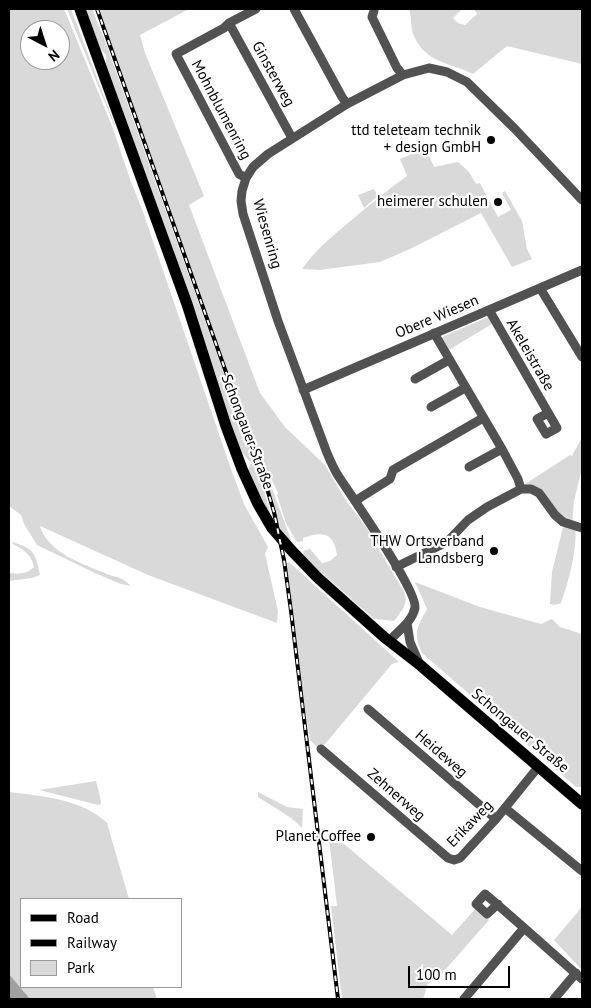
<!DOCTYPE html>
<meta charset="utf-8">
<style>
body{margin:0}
#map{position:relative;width:591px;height:1008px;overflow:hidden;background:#fff;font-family:"PT Sans",sans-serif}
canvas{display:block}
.frame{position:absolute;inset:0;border:10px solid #000;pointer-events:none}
.legend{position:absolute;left:20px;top:898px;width:162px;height:90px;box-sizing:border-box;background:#fff;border:1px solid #999;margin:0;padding:6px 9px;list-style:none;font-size:15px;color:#000}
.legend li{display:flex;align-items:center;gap:10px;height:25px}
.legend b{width:25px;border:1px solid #999}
.north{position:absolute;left:20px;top:20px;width:50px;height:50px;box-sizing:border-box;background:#fff;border:1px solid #999;border-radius:50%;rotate:140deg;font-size:14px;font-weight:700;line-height:20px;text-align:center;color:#000}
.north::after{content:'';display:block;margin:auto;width:18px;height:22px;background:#000;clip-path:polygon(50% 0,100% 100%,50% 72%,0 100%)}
.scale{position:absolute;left:408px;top:966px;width:102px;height:22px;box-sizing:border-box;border:2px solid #000;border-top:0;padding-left:6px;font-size:15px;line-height:18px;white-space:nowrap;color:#000;-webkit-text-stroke:4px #fff;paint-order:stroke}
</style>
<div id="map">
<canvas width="591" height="1008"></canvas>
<div class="frame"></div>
<ul class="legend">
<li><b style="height:6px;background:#000"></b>Road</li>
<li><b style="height:6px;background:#000"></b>Railway</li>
<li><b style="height:14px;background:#d9d9d9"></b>Park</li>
</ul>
<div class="north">N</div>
<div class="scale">100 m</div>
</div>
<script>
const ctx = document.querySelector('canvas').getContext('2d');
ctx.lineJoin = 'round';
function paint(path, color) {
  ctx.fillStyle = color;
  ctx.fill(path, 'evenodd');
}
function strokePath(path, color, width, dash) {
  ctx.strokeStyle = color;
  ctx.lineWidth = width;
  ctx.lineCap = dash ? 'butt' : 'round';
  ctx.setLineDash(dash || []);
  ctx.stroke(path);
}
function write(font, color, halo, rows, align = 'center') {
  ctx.font = font + ' "PT Sans",sans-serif';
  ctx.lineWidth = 4.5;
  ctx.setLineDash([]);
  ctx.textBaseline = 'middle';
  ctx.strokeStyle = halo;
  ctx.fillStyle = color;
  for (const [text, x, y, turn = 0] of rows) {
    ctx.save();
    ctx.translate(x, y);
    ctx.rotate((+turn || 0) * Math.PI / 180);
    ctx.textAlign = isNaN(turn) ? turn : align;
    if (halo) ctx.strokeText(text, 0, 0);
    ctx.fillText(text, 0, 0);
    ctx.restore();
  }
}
paint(new Path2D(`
 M9 9H64L112 126 130 179 143 212 232 472 244 504 268 547 265 554 278 611 277 623 148 575 40 526C48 553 83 564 107 574 120 579 119 575 131 586L121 584 97 574 37 545 24 524 21 515 9 506ZM30 30H60V60H30Z
 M67 9H71L115 125H114Z
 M86 9H92L104 38 228 385 263 487 274 525 248 471 251 463 239 449 206 347 106 64V55L100 48Z
 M99 9H189L140 35 145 53 204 196 189 205 260 393 285 427 325 465 345 499 366 527 404 592C409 604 401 612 394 621L374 619 304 557 303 551 310 549 322 563 330 561 337 555C334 532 322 531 303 538V541L297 542 286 523 277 495 278 493 270 476 268 477 291 540 288 542 280 528 251 437Z
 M409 9H462L453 18 458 23 465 25 477 14 474 9H582V64L507 46 473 74C449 62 427 64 414 36 410 27 412 18 409 9Z
 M426 148 434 167 458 162 469 172 476 184 480 183 498 217 511 210 502 193 505 191 522 221 527 249 532 259 512 267 481 213 408 250 380 262 320 270 302 269C318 246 340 230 361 212 376 200 391 187 407 176L400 159Z
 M374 189 378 196 364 208 358 195Z
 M488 317 492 324 447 351 442 340V337Z
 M582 437V469L574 501 572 524 564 520 543 496 522 486 570 455 572 456Z
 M564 523 575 527C578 548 568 583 561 603L555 605 550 604 552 572Z
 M12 542C34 548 36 554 40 575L32 578 9 581V573C19 574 26 574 34 567 31 554 24 550 13 544Z
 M289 562 399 662 392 664 320 750 310 740C300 681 296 622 286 563Z
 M415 582 480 607 541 624 552 619 560 627 582 634V787H576L422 653C413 633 417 627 427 609Z
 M96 781 101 801V804L98 805 39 790Z
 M9 792C42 796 82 799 107 823L129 899H21V987H153L157 999H30L9 974Z
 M258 792 287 807 303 809 302 828C293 817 271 806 258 797Z
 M329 838H337L452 935 476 908 489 920 438 978 428 984 423 999H342L331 906H337Z
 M582 907V970L554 940Z`), '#d9d9d9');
paint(new Path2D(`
 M9 974 30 999H9Z`), '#a0a0a0');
const major = new Path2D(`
 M80 9 187 304 226 426 242 469 258 504 272 528 292 551 318 578 384 637 420 665 582 804`);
strokePath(major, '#dbdbdb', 12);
strokePath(new Path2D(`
 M294 9 342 97 347 104
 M374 11 372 17 397 68 403 75
 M229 23 292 138
 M246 178 239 174 176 54 224 28 229 23 256 9
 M540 288 582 357
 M489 310 557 428 546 434 537 419 548 413
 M434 333 502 449 518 479 521 489
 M415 379 449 360
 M303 390 582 270
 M431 407 465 388
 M469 467 502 449
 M355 501 390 479 393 470 483 418
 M396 567 447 542 468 520 487 507 521 489H531L539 493 555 515 563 522 582 528
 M407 623 410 642 420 665
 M389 641C398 631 412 622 415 608 418 591 350 494 337 474 333 467 330 460 327 453L278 321 243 214 241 201 242 191 246 178 253 167 268 154 347 104 403 75 429 68 447 72 467 82 515 129 582 200
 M368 709 496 819
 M321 749 448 858 454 860 460 858 496 819 539 766
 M505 808 582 871
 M498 904 487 914 476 904 485 894C518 922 550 951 582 979
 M464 999 524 928
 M554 999 576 973`), '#525252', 9);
strokePath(major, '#000', 11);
const rail = new Path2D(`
 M97 9 265 482 274 512 284 560 291 611 338 999`);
strokePath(rail, '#000', 4);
strokePath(rail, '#fff', 2, [5.5]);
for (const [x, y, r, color] of [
 [491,140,5,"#000"],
 [498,202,5,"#000"],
 [494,551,5,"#000"],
 [371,837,5,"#000"]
]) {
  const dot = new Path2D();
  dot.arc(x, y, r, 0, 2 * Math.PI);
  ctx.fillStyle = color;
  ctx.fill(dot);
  strokePath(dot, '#fff', 2);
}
write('15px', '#000', '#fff', [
 ["Ginsterweg",273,74,61],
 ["Mohnblumenring",221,110,62],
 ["Wiesenring",267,234,74],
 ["Obere Wiesen",437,317,-23],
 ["Akeleistraße",530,355,60],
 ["Schongauer Straße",247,432,69],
 ["Schongauer Straße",520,731,40],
 ["Heideweg",441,754,41],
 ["Zehnerweg",396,795,41],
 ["Erikaweg",470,824,-46]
]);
write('15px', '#000', '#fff', [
 ["ttd teleteam technik",481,131],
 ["+ design GmbH",481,148],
 ["heimerer schulen",488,202],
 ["THW Ortsverband",484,542],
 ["Landsberg",484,559],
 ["Planet Coffee",361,837]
], 'right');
</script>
